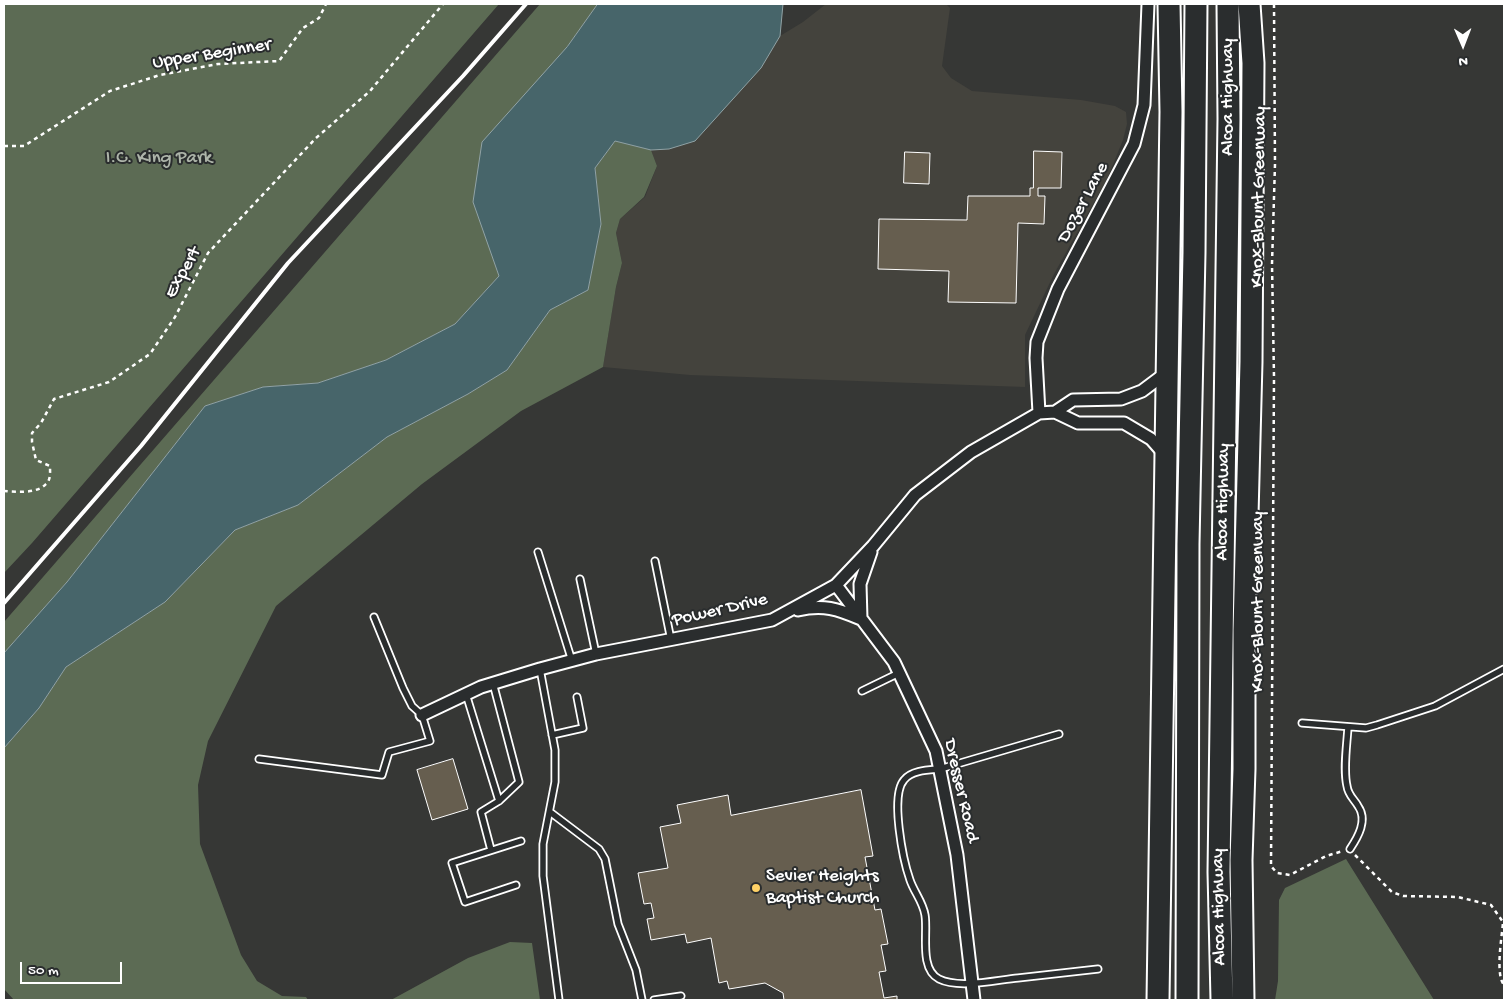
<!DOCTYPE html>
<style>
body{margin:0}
#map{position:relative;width:1508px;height:1004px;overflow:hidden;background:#363735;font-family:"Gochi Hand",sans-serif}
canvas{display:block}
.frame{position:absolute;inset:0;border:5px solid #fff;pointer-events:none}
.north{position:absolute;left:1438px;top:20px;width:50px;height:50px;-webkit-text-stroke:4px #2a2d2e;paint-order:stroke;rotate:179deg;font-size:14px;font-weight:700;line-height:20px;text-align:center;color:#fff}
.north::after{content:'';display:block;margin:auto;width:18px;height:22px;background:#fff;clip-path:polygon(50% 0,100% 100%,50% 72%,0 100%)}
.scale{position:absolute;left:20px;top:962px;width:102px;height:22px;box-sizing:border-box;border:2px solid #fff;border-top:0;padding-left:6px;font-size:15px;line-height:18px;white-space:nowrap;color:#fff;-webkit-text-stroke:4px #2a2d2e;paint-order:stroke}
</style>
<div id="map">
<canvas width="1508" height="1004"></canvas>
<div class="frame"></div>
<div class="north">N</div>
<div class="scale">50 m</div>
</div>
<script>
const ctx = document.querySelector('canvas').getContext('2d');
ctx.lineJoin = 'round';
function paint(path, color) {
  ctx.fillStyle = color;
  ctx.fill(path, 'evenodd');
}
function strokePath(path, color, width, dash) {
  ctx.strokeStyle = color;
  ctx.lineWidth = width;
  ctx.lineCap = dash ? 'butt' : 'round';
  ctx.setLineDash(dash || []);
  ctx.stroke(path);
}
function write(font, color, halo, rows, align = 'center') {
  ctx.font = font + ' "Gochi Hand",sans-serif';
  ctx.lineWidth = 4;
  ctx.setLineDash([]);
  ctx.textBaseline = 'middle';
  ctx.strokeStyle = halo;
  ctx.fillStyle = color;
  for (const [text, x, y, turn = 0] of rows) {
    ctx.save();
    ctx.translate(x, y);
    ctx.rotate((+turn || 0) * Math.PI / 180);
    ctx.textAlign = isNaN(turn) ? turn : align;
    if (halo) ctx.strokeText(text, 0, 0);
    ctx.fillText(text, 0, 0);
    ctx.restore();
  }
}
paint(new Path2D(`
 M826 4H946L950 8 942 66 951 78 972 91 1081 100 1115 106 1126 112 1127 124 1123 140 1107 179 1054 274 1025 335V387L690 375 603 367 616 287 622 263 616 233 620 219 645 197 657 166 651 150 669 149 695 141 761 68 780 36 803 22Z`), '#44433d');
paint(new Path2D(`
 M4 4H499L32 543 4 573Z
 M540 4H598L567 47 491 251 499 276 455 324 386 360 318 383 263 387 205 406 67 582 4 653V622Z
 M615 141 651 150 657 166 644 197 620 219 616 233 622 263 616 287 603 367 521 411 422 484 276 606 208 741 198 785 200 844 241 955 257 981 282 996 306 997 308 1000H14L4 989V748L39 708 66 667 165 602 235 530 298 505 387 437 468 394 507 370 550 310 588 290 601 224 595 168Z
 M1346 859 1434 1000H1275L1278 981 1279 900 1285 888Z
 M510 942 532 943 540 1000H391L468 958Z`), '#5c6b54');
const water = new Path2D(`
 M598 4H783L780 36 761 68 695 141 669 149 651 150 615 141 595 168 601 224 588 290 550 310 507 370 468 394 387 437 298 505 235 530 165 602 66 667 39 708 4 748V653L67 582 205 406 263 387 318 383 386 360 455 324 499 276 473 202 482 142 567 47Z`);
paint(water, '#47656a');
strokePath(water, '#91a3a6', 1);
const building = new Path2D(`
 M1034 151 1062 152 1061 188H1038V196H1045L1044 224 1018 223 1016 303 948 302 949 271 878 269 879 219 967 220 968 196H1030V188H1033Z
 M905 152 930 153 929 184 904 183Z
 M453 759 468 809 432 820 417 770Z
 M861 790 873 856 865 857 875 910 881 909 888 944 881 945 886 971 879 972 884 998 897 996V1000H784L783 993 765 983 729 989 727 981 719 983 711 938 687 943 685 934 651 940 647 919 654 918 651 903 644 904 638 873 668 868 660 827 681 823 677 805 728 795 731 815Z`);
paint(building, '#665e4f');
strokePath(building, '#fff', 1);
const lane = new Path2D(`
 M538 552 572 661
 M655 561 671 640
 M580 579 596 654
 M540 669 555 750V782L543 844V876L559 1000
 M862 691 899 673
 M466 694 499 801
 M1302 723 1366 728 1377 725 1435 706 1504 669
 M1348 727C1347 745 1343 769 1347 786 1348 795 1354 799 1358 806 1368 820 1358 837 1350 849
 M1059 734 940 769C929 770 912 770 904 780 890 796 903 860 910 880 914 892 923 902 925 915 928 933 919 969 939 979 959 989 996 980 1018 978 1044 975 1071 972 1098 969
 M552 735 583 728 577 697
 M259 759 382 775 389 752 430 741 422 715 412 706 403 688 374 617
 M550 812 599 849 605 859 618 924 636 970 642 1000
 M491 850 481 812 499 801 519 782 493 683
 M516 885 465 902 452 863 521 841
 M654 1000 681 996`);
const street = new Path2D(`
 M1055 412 1073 400 1121 399 1142 391 1166 373
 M1039 413 1036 358 1037 342 1058 289 1134 144 1144 105 1148 4
 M836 585 894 662 936 751 957 855 974 1000
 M798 610C823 604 838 609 861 619L860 584 871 552
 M422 715 481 687 540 669 596 654 772 620 836 585 873 546 915 495 971 452 1039 413 1055 412 1078 423H1124L1151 439 1165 455`);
const highway = new Path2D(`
 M1158 1000 1171 112 1169 4
 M1187 1000 1188 544 1194 253 1196 4
 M1222 1000 1219 872 1229 119 1228 4
 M1243 1000 1241 860 1244 769V630L1251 362 1253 63 1249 4`);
strokePath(lane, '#fff', 9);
strokePath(street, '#fff', 15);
strokePath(highway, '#fff', 25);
strokePath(new Path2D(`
 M1274 4 1275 164 1272 264 1274 377 1271 866 1277 873 1290 875 1326 856 1343 851
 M4 146H24L110 91 160 75 218 64 279 61 303 28 319 18 326 4
 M4 491C16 492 37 494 46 484 51 480 50 472 50 466L36 460 32 442V433L41 423 54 399 109 382 150 354 175 317 208 253 316 138 370 91 443 4
 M1355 855 1392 892 1403 896 1458 897 1491 905 1503 922C1502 937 1495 974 1504 985`), '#fff', 2.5, [4, 4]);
strokePath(lane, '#2a2d2e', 5.5);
strokePath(street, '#2a2d2e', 11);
strokePath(highway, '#2a2d2e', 21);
strokePath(new Path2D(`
 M4 603 141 446 288 263 463 76 526 4`), '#fff', 4);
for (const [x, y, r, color] of [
 [756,888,5,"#ffd166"]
]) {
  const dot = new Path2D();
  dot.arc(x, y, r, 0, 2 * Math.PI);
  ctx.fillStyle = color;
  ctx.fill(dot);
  strokePath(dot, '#2a2d2e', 2);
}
write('19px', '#fff', '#2a2d2e', [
 ["Upper Beginner",212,55,-9],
 ["Alcoa Highway",1229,97,-90],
 ["Knox-Blount Greenway",1260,197,-89],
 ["Dozer Lane",1084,203,-62],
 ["Expert",184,273,-61],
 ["Alcoa Highway",1224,502,-89],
 ["Knox-Blount Greenway",1259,602,-90],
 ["Power Drive",720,611,-13],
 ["Dresser Road",960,791,77],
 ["Alcoa Highway",1220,907,-91]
]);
write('19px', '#aeb5aa', '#2a2d2e', [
 ["I.C. King Park",159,159]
]);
write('19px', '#fff', '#2a2d2e', [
 ["Sevier Heights",766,877],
 ["Baptist Church",766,899]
], 'left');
</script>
